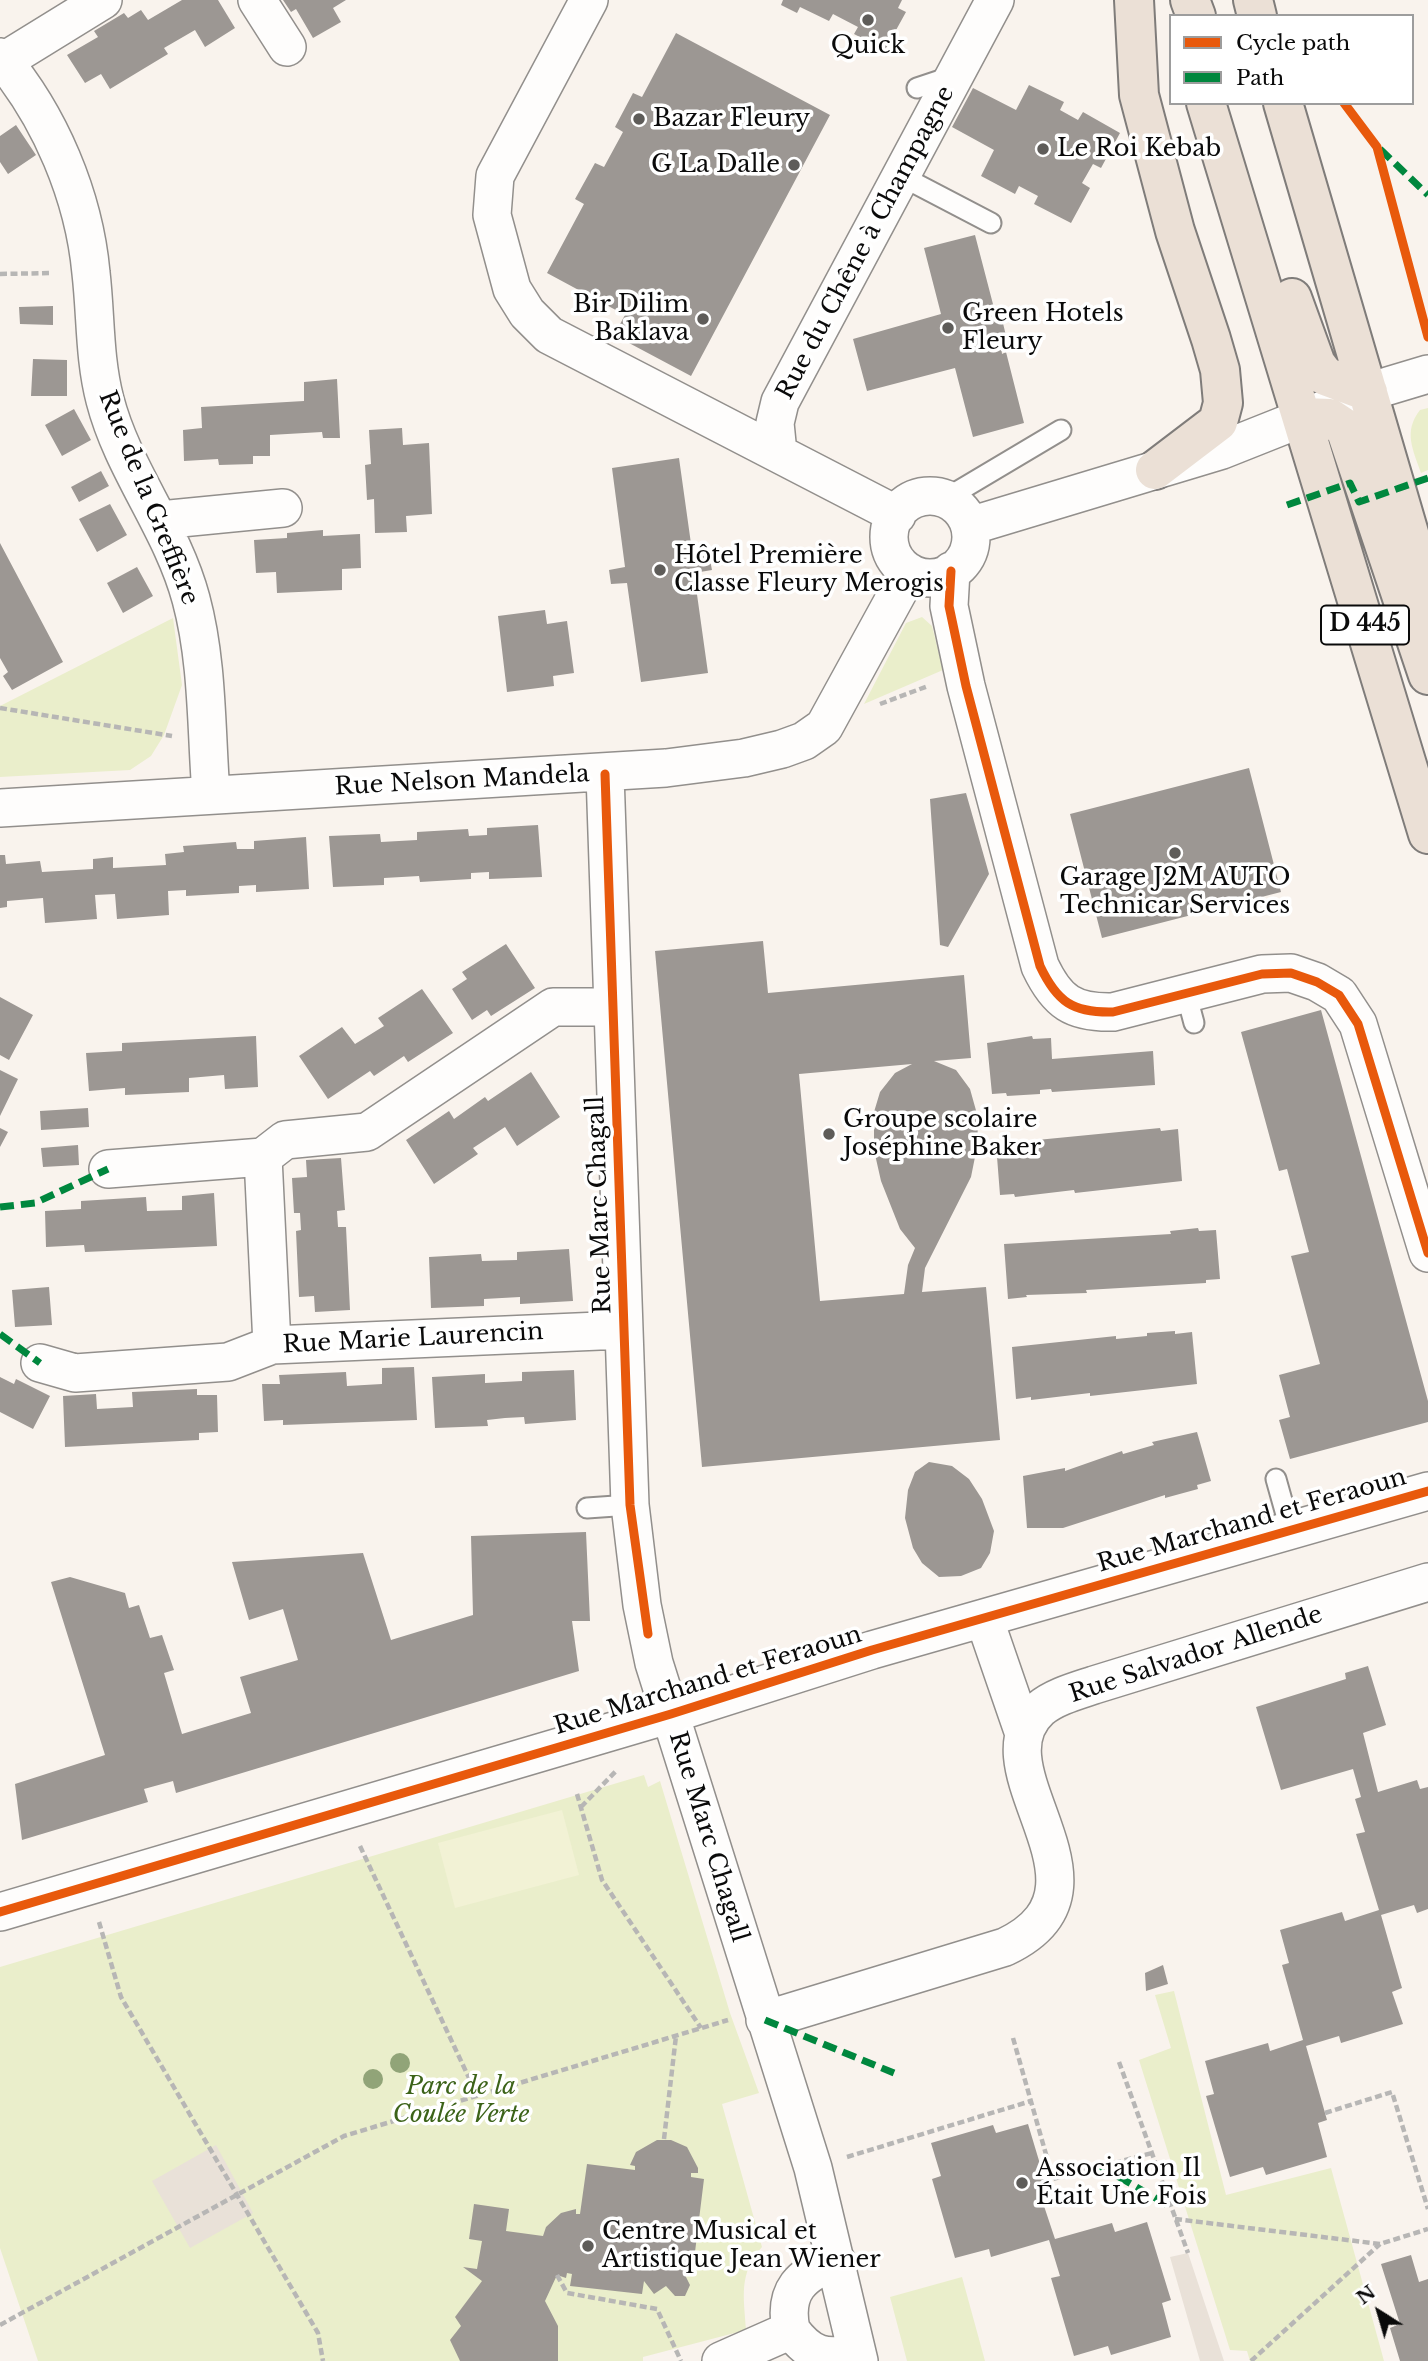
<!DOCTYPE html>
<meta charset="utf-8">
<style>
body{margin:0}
#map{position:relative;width:1428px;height:2361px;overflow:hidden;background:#f9f3ed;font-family:"Libre Baskerville",serif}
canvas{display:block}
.legend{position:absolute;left:1169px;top:14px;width:245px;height:91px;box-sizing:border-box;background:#fff;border:2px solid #9d9d9d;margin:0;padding:9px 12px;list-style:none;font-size:21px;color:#0a0a0a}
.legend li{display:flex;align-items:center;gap:14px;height:35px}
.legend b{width:35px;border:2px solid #9d9d9d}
.north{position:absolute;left:1344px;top:2277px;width:70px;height:70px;-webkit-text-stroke:5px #fff;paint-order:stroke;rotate:323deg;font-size:19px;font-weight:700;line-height:28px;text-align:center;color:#0a0a0a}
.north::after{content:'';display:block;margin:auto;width:24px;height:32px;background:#0a0a0a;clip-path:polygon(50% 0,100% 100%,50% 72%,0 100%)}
</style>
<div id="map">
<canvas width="1428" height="2361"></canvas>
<ul class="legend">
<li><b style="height:9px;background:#e8590c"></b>Cycle path</li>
<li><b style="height:9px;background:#00873e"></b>Path</li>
</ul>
<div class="north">N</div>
</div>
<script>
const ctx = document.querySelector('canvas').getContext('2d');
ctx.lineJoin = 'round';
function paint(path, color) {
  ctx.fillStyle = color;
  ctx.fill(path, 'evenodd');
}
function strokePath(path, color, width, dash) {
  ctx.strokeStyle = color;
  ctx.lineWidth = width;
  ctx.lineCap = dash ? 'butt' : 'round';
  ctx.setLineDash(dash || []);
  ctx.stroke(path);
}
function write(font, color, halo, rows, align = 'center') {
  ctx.font = font + ' "Libre Baskerville",serif';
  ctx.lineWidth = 7;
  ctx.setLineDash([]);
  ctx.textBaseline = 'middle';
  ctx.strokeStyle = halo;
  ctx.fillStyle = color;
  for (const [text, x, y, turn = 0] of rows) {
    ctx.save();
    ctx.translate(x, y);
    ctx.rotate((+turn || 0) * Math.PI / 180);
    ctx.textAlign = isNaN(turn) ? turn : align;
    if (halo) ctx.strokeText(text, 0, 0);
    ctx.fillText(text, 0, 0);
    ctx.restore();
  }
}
paint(new Path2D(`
 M1428 408V470L1421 473C1413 449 1403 432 1420 410Z
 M922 617 932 626 943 670 864 704 906 623Z
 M173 618 182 685 164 735 151 756 130 770 0 777V706Z
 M644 1775 648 1787 660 1781 730 2013 759 2093 722 2104 762 2247C738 2274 744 2297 746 2330L643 2357V2361H38L0 2248V1967Z
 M1174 1991 1226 2195 1331 2168 1384 2361H1250L1247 2351 1230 2350 1139 2060 1171 2048 1155 1995Z
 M962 2277 985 2361H907L890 2297Z`), '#eaeecb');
paint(new Path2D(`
 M562 1810 579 1875 455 1908 438 1843Z`), '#f2f2d5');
paint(new Path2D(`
 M216 2145 253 2213 190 2248 152 2181Z
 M1188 2253 1224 2361H1200L1170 2257Z`), '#e9e1d8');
paint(new Path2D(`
 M182 0H218L235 28 205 47 195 30 164 48 168 54 110 89 101 74 85 83 67 55 98 37 94 31 124 13 128 18 141 10 148 20Z
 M283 0H346L333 8 341 22 313 38 296 9 291 12Z
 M783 0H902L898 8 906 12 885 50 854 34 858 27 833 14 829 21 800 7 797 13 781 5Z
 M676 33 830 115 691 376 614 335 625 315 547 273 584 204 575 199 595 163 604 167 623 132 615 127 633 93 642 97Z
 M1029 85 1064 102 1060 110 1078 120 1083 112 1120 133 1101 168 1093 164 1082 183 1090 188 1071 223 1034 204 1038 196 1019 186 1015 194 981 176 994 150 952 127 973 88 1016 110Z
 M16 125 36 155 8 174 0 162V136Z
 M975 235 994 308 991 309 993 318 1001 315 1008 344 1001 346 1002 354 1006 352 1024 423 973 437 955 368 867 391 853 339 941 314 924 248Z
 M53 306V325L20 324 19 307Z
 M33 359 67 360V396H31Z
 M337 379 340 438H323L322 432 270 435V456H253V464L219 465 218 459 184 461 183 430 202 428 201 407 304 401V382Z
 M74 409 91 440 62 456 45 425Z
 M402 428 403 445 429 443 432 514 406 516 407 532 375 533 374 499 367 500 366 482 365 465 371 464 369 430Z
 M679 458 693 558 709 555 712 570 694 573 708 673 641 682 627 583 611 584 609 570 625 567 612 468Z
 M101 471 109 486 79 502 71 487Z
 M110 504 127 535 97 552 79 519Z
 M323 530V536L360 534 361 568 342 569V590L277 593 276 572 256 573 254 540 287 538V533Z
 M0 543 63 662 12 690 3 676 8 672 0 658Z
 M137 567 153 596 123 613 107 583Z
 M545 610 547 624 567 621 574 673 553 676 554 686 507 692 498 616Z
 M1249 768 1281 892 1102 938 1070 814Z
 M966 793 989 874 948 947 940 945 930 799Z
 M538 825 542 877 489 879V872L471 873V879L420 882 419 876 384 878V885L333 887 329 836 380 834 381 842 417 840V832L468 829 469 836 487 835V828Z
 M306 837 309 889 256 892V885L239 886V893L186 896V890L168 891 169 915 117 919 115 894 95 895 97 919 45 923 43 898 7 901V907L0 908V855H5L6 864 40 861 42 872 93 869V859L113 857V868L166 865 165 854 184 852 183 846 236 842 237 849H254V841Z
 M763 941 768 993 964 975 971 1058 934 1061 956 1070 970 1089 977 1114 978 1142 971 1177 925 1268 922 1292 986 1287 1000 1440 702 1467 655 951ZM912 1064 895 1073 880 1092 874 1112V1150L881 1181 900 1229 915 1248 908 1265 904 1294 820 1301 799 1074Z
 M506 944 535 988 491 1016 487 1010 472 1020 452 989 467 979 462 972Z
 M422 989 453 1033 408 1062 404 1056 374 1076 370 1071 328 1099 299 1056 342 1027 355 1044 384 1026 378 1018Z
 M0 997 33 1015 9 1060 0 1055Z
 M1321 1010 1428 1401V1422L1290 1459 1279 1420 1290 1417 1279 1375 1320 1364 1291 1256 1309 1252 1287 1169 1279 1171 1241 1032Z
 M256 1036 258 1087 225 1089 224 1075 189 1078V1092L125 1095V1088L89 1091 86 1053 122 1051V1043Z
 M1032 1036 1033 1039 1051 1038 1052 1059 1153 1051 1155 1085 1052 1092 1051 1089 1040 1090V1094L1007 1096 1006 1093 992 1094 987 1043Z
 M0 1070 18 1079 0 1116Z
 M531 1072 560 1117 517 1146 505 1127 473 1148 478 1154 434 1184 406 1140 449 1111 454 1119 485 1097 488 1101Z
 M88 1108 89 1127 41 1130 40 1111Z
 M0 1128 8 1132 0 1147Z
 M1160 1128 1161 1131 1178 1129 1182 1181 1075 1193 1074 1190 1015 1197 1014 1194 1000 1195 996 1144Z
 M78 1145 79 1165 43 1167 41 1148Z
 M341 1158 345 1210 337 1211 338 1227H346L350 1310 315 1312 314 1296 299 1297 296 1231 301 1230 300 1213H294L292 1178 307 1177 306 1160Z
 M214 1193 217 1246 85 1252 84 1245 46 1247 45 1211 81 1209V1201L146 1197 147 1211 182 1210V1196Z
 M1198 1228 1199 1231 1216 1230 1220 1279 1206 1280V1283L1086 1290 1087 1293 1026 1295 1027 1297 1008 1299 1004 1244 1171 1234 1170 1231Z
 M569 1249 573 1301 520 1304V1297L484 1299V1306L431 1308 429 1257 481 1254 482 1261 517 1260V1252Z
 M49 1287 52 1325 15 1327 12 1290Z
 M1175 1331V1334L1192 1332 1197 1384 1090 1396V1393L1031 1400V1397L1016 1399 1012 1347 1116 1336V1339L1147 1336V1333Z
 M414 1367 417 1420 283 1425V1420L264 1421 262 1384H280L279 1375 346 1372 347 1386 382 1384V1368Z
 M574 1370 576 1420 525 1424 524 1417 505 1418 487 1420 488 1426 435 1428 432 1377 485 1374V1383L522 1381V1372Z
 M0 1377 14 1384 16 1379 50 1396 33 1429 0 1412Z
 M197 1389V1395H217L218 1432 199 1433V1440L65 1447 63 1396 96 1394 97 1409 133 1407 132 1392Z
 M1197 1432 1211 1481 1197 1485 1198 1489 1165 1498V1495L1063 1528H1027L1023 1476 1065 1468V1471L1122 1451 1123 1454 1154 1445 1152 1442Z
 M929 1462 952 1466 969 1479 982 1499 994 1531 990 1553 981 1568 961 1576 939 1577 922 1563 913 1548 905 1518 908 1490 915 1472Z
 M586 1532 590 1621H572L579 1671 176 1793 173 1781 144 1789 148 1802 22 1840 15 1784 105 1755 51 1582 70 1577 125 1593 129 1608 139 1605 150 1638 162 1635 174 1670 164 1673 182 1734 251 1713 240 1677 298 1660 283 1609 249 1620 232 1562 363 1553 391 1640 473 1615 471 1536Z
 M1368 1666 1386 1725 1363 1733 1378 1792 1417 1780 1420 1789 1428 1787V1909L1417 1913 1414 1905 1381 1915 1402 1988 1392 1992 1403 2024 1341 2043 1339 2036 1306 2046 1327 2120 1318 2123 1327 2157 1266 2175 1263 2167 1230 2177 1206 2096 1214 2094 1205 2061 1268 2043 1270 2051 1303 2040 1282 1965 1289 1963 1280 1930 1342 1912 1345 1921 1379 1910 1356 1834 1365 1832 1355 1799 1361 1797 1353 1769 1281 1790 1256 1707 1346 1679 1345 1673Z
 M1163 1965 1168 1984 1146 1991 1145 1973Z
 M1028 2124 1052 2204 1044 2206 1055 2239 1112 2223 1115 2232 1147 2222 1171 2300 1162 2303 1171 2337 1111 2355 1108 2346 1074 2356 1051 2278 1060 2276 1049 2240 991 2257 989 2249 955 2258 932 2179 941 2176 931 2143 993 2125 996 2133Z
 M657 2140H671L687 2147 698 2168V2173H691V2177L704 2179 695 2252 685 2251 695 2264 684 2273 690 2285 685 2296H675L666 2286 654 2294 644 2281 642 2294 570 2286 572 2274 567 2273 566 2278 557 2275 545 2301 558 2326V2361H460L450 2340 461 2326 455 2317 482 2281 463 2267 477 2269 482 2241 469 2239 474 2204 509 2209 506 2231 543 2236 546 2227 561 2213 576 2209V2214H580L587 2164 635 2170V2166L630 2165 636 2152Z
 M1411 2255 1419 2282 1428 2279V2361H1400L1390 2328 1400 2324 1381 2264Z`), '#9c9793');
const service = new Path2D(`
 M917 88 953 76
 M901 176 991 223
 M945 499 1061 430
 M1186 993 1194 1023
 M1276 1479 1290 1529
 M587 1508 630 1505`);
const minor = new Path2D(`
 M257 0 287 47
 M589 0 495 176 492 215 512 289 527 313 549 335 897 515
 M0 57C50 116 84 196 91 273 96 316 94 358 105 400 123 470 172 528 191 599 208 662 206 729 211 794
 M4 61 103 0
 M778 453 775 423 780 402 995 0
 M889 537a41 41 0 1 1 82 0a41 41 0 1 1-82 0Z
 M160 520 283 508
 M970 526 1222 450 1368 392 1428 374
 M951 571 949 606 966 686 1040 966C1057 1002 1073 1013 1113 1012L1262 974 1291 973 1317 982 1339 995 1358 1024 1428 1253
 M605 774 630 1505 642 1605 654 1663 813 2168 859 2361
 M0 808 666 768 744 758 782 749 804 741 824 727 909 572
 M263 1157 272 1345
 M108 1169 263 1157 285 1140 367 1132 553 1007H612
 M40 1363 75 1373 228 1362 272 1345 623 1330
 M984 1618 1024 1734
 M0 1912 671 1714 872 1650 1428 1491
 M765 2020 1005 1947C1130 1888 972 1770 1040 1709 1054 1697 1076 1691 1094 1685L1428 1582
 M791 2330C811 2357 825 2359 857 2353
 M721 2361 791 2330C783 2290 801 2275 836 2260`);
const primary = new Path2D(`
 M1134 0 1139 95 1175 231 1211 339 1220 370 1223 403 1218 422 1155 470
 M1190 0 1196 16
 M1253 0 1257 16
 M1206 103 1428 834
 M1283 103 1428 598
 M1292 298 1316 364 1325 376 1368 392
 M1302 417 1330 418 1345 428 1428 675`);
strokePath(service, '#928f8c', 23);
strokePath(minor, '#928f8c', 40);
strokePath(primary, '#7f7c7a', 42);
strokePath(new Path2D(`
 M0 274 52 273
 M880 704 928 686
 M0 708 172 736
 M577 1794 602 1880 701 2028
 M581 1807 617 1770
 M360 1846 477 2095
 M99 1922 121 1997 318 2333 323 2361
 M1013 2038 1053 2179 1152 2153
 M1119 2062 1188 2253
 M1325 2113 1392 2092 1428 2209
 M664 2139 676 2036
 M847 2157 1031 2101
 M1175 2219 1380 2244 1428 2229
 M557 2275 567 2293 657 2309 681 2361
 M0 2325 344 2136 728 2020
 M1251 2361 1380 2244`), '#b7b6b5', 4.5, [7, 3.5]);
strokePath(service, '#fefdfc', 19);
strokePath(minor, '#fefdfc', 37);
strokePath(primary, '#ebe0d6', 38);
strokePath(new Path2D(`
 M1380 149 1428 195
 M1287 505 1350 483 1359 502 1428 478
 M0 1207 35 1203 108 1169
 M0 1334 40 1363
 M765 2020 894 2073
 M1100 2166 1171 2207`), '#00873e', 7, [14, 7]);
strokePath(new Path2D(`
 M1344 103 1377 147 1428 337
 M951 571 949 606 966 686 1040 966C1057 1002 1073 1013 1113 1012L1262 974 1291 973 1317 982 1339 995 1358 1024 1428 1253
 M605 774 630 1505 648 1634
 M0 1912 671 1714 872 1650 1428 1491`), '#e8590c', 9);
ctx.fillStyle = '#91a478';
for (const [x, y] of [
 [400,2063],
 [373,2079]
]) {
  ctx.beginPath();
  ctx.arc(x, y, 10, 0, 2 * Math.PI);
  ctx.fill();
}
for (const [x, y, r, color] of [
 [868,20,7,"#5e5c59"],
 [639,119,7,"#5e5c59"],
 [1043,149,7,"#5e5c59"],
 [794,165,7,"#5e5c59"],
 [703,319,7,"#5e5c59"],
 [948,328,7,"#5e5c59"],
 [660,570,7,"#5e5c59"],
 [1175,853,7,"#5e5c59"],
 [829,1134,7,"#5e5c59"],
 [1022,2183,7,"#5e5c59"],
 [588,2246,7,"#5e5c59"]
]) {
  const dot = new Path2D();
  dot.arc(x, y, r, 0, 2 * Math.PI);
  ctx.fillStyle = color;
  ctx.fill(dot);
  strokePath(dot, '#fff', 2.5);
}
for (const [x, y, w] of [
 [1365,625,88]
]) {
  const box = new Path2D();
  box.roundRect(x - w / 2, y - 19.5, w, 39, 5);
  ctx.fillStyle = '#fff';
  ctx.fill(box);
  strokePath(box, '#0a0a0a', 2);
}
write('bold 23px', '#0a0a0a', null, [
 ["D 445",1365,625]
]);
write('24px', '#0a0a0a', '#fff', [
 ["Quick",868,46,"center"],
 ["Bazar Fleury",653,119],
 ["Le Roi Kebab",1057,149],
 ["G La Dalle",780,165,"right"],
 ["Bir Dilim",689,305,"right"],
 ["Baklava",689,333,"right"],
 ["Green Hotels",962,314],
 ["Fleury",962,342],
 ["Hôtel Première",674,556],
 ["Classe Fleury Merogis",674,584],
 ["Garage J2M AUTO",1175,878,"center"],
 ["Technicar Services",1175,906,"center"],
 ["Groupe scolaire",843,1120],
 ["Joséphine Baker",843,1148],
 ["Association Il",1036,2169],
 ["Était Une Fois",1036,2197],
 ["Centre Musical et",602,2232],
 ["Artistique Jean Wiener",602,2260]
], 'left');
write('24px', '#0a0a0a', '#fff', [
 ["Rue du Chêne à Champagne",866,243,-62],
 ["Rue de la Greffière",148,498,68],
 ["Rue Nelson Mandela",462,781,-3],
 ["Rue Marc Chagall",600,1205,-92],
 ["Rue Marie Laurencin",413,1339,-3],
 ["Rue Marchand et Feraoun",1252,1521,-16],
 ["Rue Salvador Allende",1196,1655,-18],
 ["Rue Marchand et Feraoun",708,1681,-17],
 ["Rue Marc Chagall",708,1837,73]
]);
write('italic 24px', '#3c6319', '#fff', [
 ["Parc de la",461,2087],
 ["Coulée Verte",461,2115]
]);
</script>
